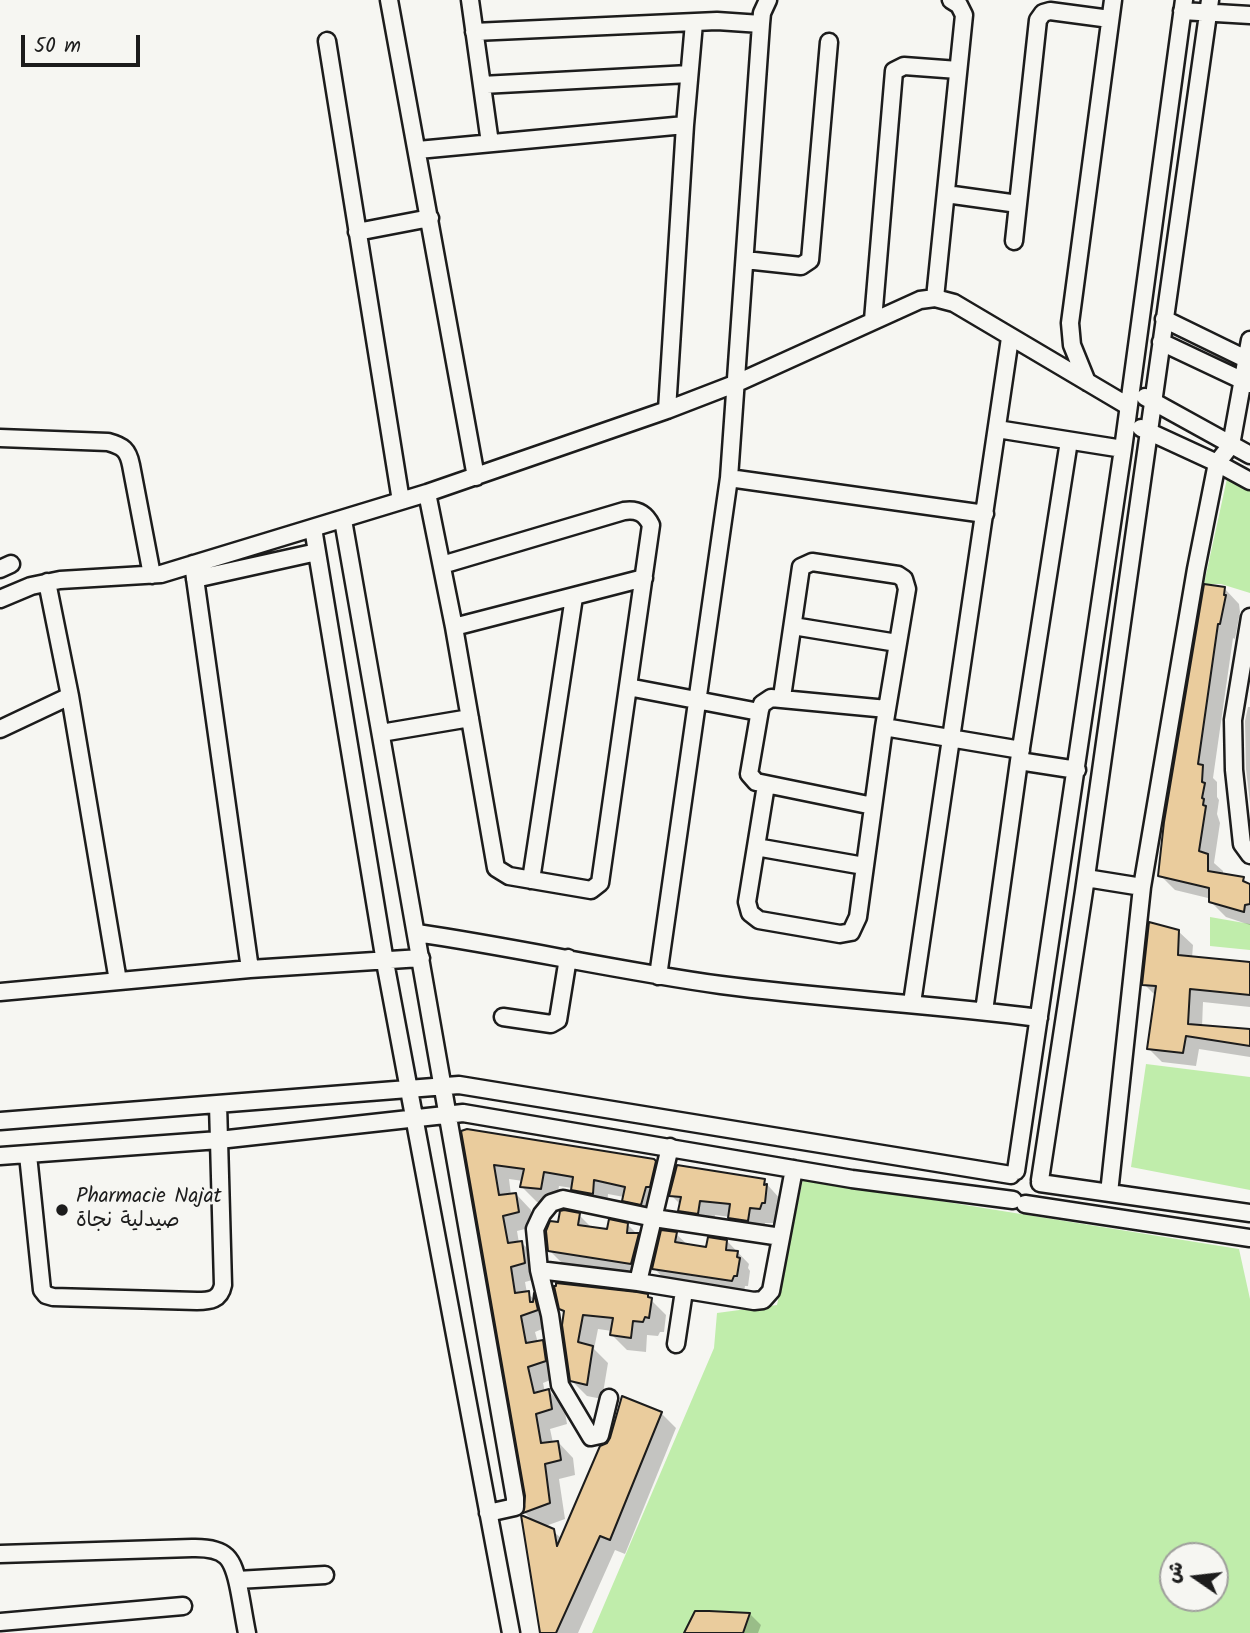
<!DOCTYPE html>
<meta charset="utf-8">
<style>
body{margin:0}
#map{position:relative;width:1250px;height:1633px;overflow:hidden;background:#f6f6f2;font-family:Kalam,"Playpen Sans Arabic",sans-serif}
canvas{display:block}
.north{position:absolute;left:1159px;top:1542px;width:70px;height:70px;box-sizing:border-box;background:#f6f6f2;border:2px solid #9f9f9c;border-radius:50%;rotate:284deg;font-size:19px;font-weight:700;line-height:28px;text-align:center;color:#1c1c1c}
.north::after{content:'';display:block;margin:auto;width:24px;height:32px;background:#1c1c1c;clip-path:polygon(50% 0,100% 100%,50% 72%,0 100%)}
.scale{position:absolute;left:21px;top:35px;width:119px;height:32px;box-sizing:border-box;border:4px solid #1c1c1c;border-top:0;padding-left:9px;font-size:21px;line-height:24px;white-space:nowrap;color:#1c1c1c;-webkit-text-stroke:5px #f6f6f2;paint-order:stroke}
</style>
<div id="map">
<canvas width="1250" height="1633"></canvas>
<div class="north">ش</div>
<div class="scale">50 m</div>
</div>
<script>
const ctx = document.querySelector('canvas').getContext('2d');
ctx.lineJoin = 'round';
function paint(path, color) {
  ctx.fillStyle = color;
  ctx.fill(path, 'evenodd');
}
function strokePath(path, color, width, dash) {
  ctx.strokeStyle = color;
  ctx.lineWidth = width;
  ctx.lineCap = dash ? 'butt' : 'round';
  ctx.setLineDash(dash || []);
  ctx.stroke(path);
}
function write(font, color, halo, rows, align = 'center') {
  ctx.font = font + ' Kalam,"Playpen Sans Arabic",sans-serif';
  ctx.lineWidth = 5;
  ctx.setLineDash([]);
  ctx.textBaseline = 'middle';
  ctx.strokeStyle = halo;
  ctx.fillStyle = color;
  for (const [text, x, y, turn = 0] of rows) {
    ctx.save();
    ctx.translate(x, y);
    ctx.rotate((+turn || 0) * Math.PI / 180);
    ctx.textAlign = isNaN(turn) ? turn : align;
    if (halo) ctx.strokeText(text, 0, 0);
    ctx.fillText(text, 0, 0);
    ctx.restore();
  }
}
paint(new Path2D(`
 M1228 474 1250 486V593L1221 584H1204Z
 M1210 917 1250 924V950L1210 946Z
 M1146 1064 1250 1077V1190L1131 1167Z
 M803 1179 1239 1249 1250 1299V1633H592L714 1348 717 1313 777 1305ZM1173 1556H1215V1598H1173Z`), '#c0edab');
paint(new Path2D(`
 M1206 585 1224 588 1239 604 1240 612 1235 639 1233 638 1213 778 1217 782V797L1219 800 1217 814 1220 823 1214 863 1223 871V875L1243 879 1250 886V925L1226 917 1211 902 1212 899 1175 890 1160 875 1159 866Z
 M1248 707H1250V804L1246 769 1245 721Z
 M1178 931 1193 945 1192 958 1250 964V1007L1203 1002 1202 1027 1250 1032V1057L1199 1049 1196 1066 1162 1062 1148 1048 1156 996 1144 984Z
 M463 1132 653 1161 670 1178 665 1202 639 1215 624 1200V1197L608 1194 607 1209 588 1205 572 1188 559 1186 556 1203 537 1202 522 1187 523 1181 509 1179 511 1195 516 1194 531 1210 533 1227 517 1231 519 1243H522L537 1258 540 1278 525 1282 527 1293 535 1300V1297L549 1311 552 1325 535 1332 538 1343 542 1342 558 1357 560 1376 543 1383 545 1392 549 1391 564 1406 567 1424 550 1429 553 1443 558 1442 573 1458 575 1475 559 1479 565 1519 543 1527 553 1531 562 1539 661 1413 676 1428 625 1554 615 1550 578 1633H542L534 1522 525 1513 527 1496Z
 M764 1181 782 1201 775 1223H765L763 1236 745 1233 730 1217 715 1215 713 1228 695 1226 680 1210 681 1205 671 1195Z
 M579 1215 593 1229 608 1231 628 1225 653 1250 646 1279 565 1266 549 1250 559 1224Z
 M676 1234 689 1246 708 1249 727 1241 749 1264 748 1268 750 1271 748 1286H745L744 1292 665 1280 654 1268Z
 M647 1296 666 1315 664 1332H660L658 1336 647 1335 646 1352 627 1350 612 1335V1331L598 1329 594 1349 608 1363 602 1399 587 1396 572 1381 566 1313 561 1308Z
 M696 1612 750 1614 761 1625 758 1633H686Z`), '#0003');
const building = new Path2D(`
 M1204 584 1225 587 1224 595H1226L1220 624H1218L1198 764 1203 765 1202 782 1205 783 1202 798 1204 799 1203 805 1206 806 1199 851 1208 854V871L1244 877 1243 881 1250 884V904L1245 905 1244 912 1209 902V888L1158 876 1164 822Z
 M1149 922 1179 930 1178 955 1250 962V995L1190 989 1188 1024 1250 1029V1046L1186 1036 1183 1053 1147 1049 1156 986 1142 985Z
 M467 1129 654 1159 656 1161 650 1187H646L641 1205 622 1201 625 1187 594 1180 593 1194 571 1190 573 1177 544 1172 541 1189 520 1187 524 1169 494 1165 499 1195 516 1193 519 1212 503 1216 508 1243 522 1241 525 1263 511 1267 515 1293 529 1291 530 1302H533L534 1293 538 1310 521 1316 526 1343 543 1340 546 1361 528 1367 534 1393 549 1389 552 1409 536 1414 541 1443 558 1441 561 1460 545 1464 550 1503 523 1513 525 1496 461 1131Z
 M677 1165 765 1179 764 1185 767 1184 765 1203H762L760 1209 750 1208 748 1221 728 1218 730 1204 700 1201 698 1214 678 1211 681 1197 669 1196Z
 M564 1210 580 1213 578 1225 607 1229 609 1219 628 1223 627 1233H639L631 1264 548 1251 546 1231 550 1221 558 1222 560 1211Z
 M661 1230 677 1232 675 1242 706 1247 708 1237 727 1240 726 1250 738 1251 737 1257 740 1258 737 1276H734L732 1281 652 1269Z
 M556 1283 637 1292 648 1294V1297L652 1298 649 1318 645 1317 643 1322 633 1321 631 1338 610 1335 613 1318 583 1315 578 1342 593 1346 587 1385 570 1381 562 1325 564 1311 559 1309 554 1286H556Z
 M622 1396 662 1412 610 1540 600 1536 556 1633H540L521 1515 554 1529 557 1546 600 1446 607 1443 610 1438Z
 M695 1611H709L750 1613 743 1633H684Z`);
paint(building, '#eacc9d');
strokePath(building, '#1c1c1c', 2);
const minor = new Path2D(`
 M389 0 476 477
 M470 0 490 143
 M1182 11 1250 15
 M474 32 717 21 761 24
 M327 41 401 501
 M482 85 689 74
 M418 150 685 125
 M946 194 1018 204
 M357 232 430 218
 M1014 241 1038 20 1043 13 1050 11 1110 19
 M745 260 801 266 810 260 829 42
 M935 298 964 15 959 5 951 0
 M1164 319 1250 361
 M873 320 894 71 904 66 958 70
 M1161 342 1250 384
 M1087 382 1072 345 1070 323 1113 0
 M1145 397 1250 455
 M667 410 685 125 694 23
 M1141 428 1217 463 1250 481
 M997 429 1123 449
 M0 438 108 442C123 446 128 450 131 465L152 575
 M729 478 985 514
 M427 493 454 627 496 868 509 876 591 890 600 883 651 525C645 513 637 509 624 511L442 565
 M343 520 515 1498V1507L488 1513
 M313 528 385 962 511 1633
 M193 564 250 969
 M0 569 11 564
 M195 579 317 552
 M47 582 70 696 118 981
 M0 599 31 586 60 580 161 574 427 493 667 410 737 383 920 300 935 298 954 303 1128 406
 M1250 617 1233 720 1234 770 1242 844 1250 855
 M793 626 897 643
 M454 627 644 578
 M628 687 759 712
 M884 727 1021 750
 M0 729 70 696
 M381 733 470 718
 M1019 761 1077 770
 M766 785 747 902 750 913 759 920 840 934 851 932 858 917 884 727 907 589 904 579 898 575 812 562 801 567 782 697
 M873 806 756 782 749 774 760 710 762 704 771 698 887 709
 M756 847 864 866
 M1086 878 1142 887
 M531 880 574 597
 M417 933C519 948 619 971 721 985 827 999 934 1004 1039 1018
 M658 976 729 478 761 24 762 13 768 0
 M0 992 250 969 421 958
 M912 1003 1010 338
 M984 1011 1019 761 1069 441
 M503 1017 551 1024 558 1020 568 958
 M0 1121 459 1085 1011 1175
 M28 1155 42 1290 46 1295 53 1297 197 1301C210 1301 220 1300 223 1285L218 1104
 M0 1156 219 1140 463 1113 852 1179 1013 1200
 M1016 1171 1123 449 1184 0
 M1040 1180 1084 891 1210 0
 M1040 1183 1250 1213
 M1109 1193 1142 887 1196 569 1217 463 1231 445 1250 340
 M1025 1204 1250 1238
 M539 1270 638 1282 754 1301 763 1300 771 1291 794 1169
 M638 1282 670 1147
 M676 1344 684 1291
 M609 1398 600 1435 591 1437 560 1385 550 1315 539 1270 535 1229 542 1214 551 1203 563 1199 654 1218 781 1237
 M0 1554 192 1548C227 1547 233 1558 239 1589 242 1604 244 1618 247 1633
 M237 1580 325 1575
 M0 1622 183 1606`);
strokePath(minor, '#1c1c1c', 21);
strokePath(minor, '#f6f6f2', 16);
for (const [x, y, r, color] of [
 [62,1210,7,"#1c1c1c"]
]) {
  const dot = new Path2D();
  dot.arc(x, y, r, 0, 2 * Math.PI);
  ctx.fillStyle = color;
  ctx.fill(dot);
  strokePath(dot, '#f6f6f2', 2.5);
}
write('21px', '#1c1c1c', '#f6f6f2', [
 ["Pharmacie Najat",76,1198],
 ["صيدلية نجاة",76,1222]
], 'left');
</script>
